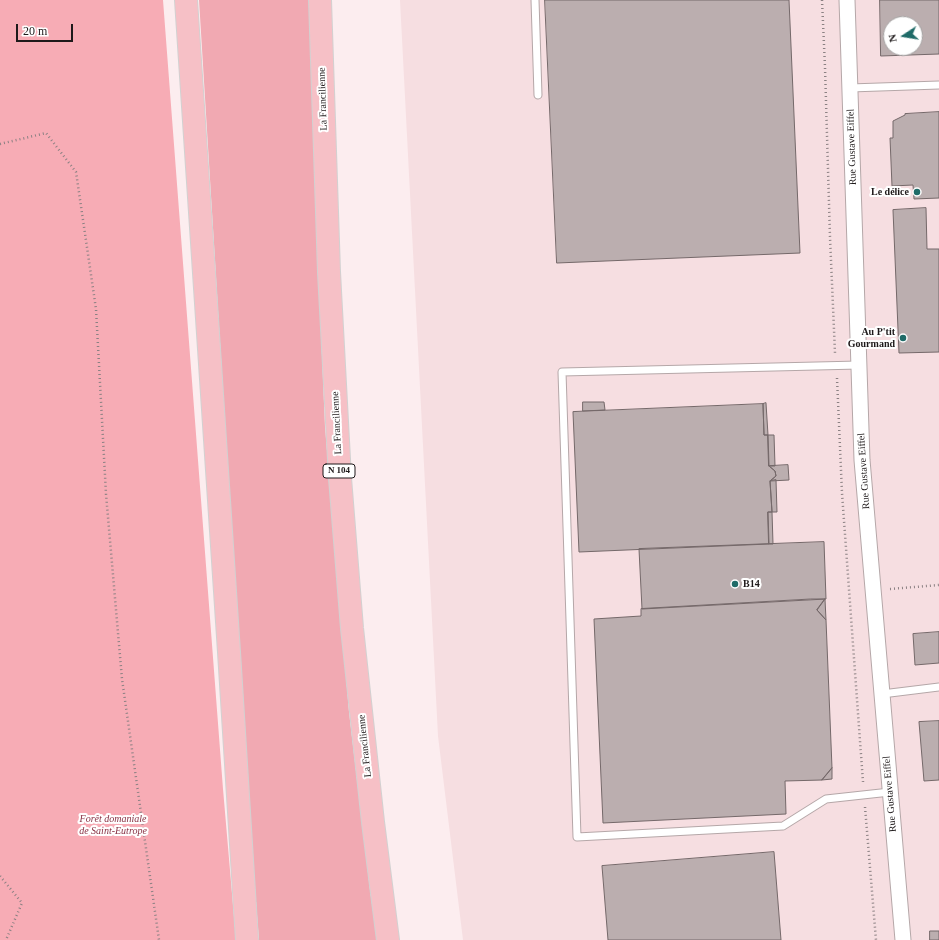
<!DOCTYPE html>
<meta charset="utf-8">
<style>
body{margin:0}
#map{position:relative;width:939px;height:940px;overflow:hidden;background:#fcedef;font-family:Georgia,serif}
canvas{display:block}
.north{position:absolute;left:883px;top:16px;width:40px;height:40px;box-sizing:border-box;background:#fff;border:1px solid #a5a3a3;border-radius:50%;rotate:258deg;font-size:11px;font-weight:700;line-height:16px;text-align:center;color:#1e191a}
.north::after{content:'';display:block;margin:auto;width:14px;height:18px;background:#1f6b68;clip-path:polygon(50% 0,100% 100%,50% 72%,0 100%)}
.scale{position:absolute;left:16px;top:24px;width:57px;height:18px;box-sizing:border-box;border:2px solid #1e191a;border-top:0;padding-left:5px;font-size:12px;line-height:14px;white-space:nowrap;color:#1e191a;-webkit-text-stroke:3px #fff;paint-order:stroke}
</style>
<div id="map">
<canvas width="939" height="940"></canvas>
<div class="north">N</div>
<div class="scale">20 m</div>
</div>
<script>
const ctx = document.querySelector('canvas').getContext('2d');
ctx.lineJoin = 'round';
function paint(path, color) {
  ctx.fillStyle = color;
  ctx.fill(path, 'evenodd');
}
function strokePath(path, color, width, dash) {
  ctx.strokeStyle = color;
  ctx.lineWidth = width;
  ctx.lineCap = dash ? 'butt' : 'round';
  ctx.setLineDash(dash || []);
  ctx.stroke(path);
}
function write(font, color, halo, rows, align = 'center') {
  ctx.font = font + ' Georgia,serif';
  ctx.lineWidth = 4;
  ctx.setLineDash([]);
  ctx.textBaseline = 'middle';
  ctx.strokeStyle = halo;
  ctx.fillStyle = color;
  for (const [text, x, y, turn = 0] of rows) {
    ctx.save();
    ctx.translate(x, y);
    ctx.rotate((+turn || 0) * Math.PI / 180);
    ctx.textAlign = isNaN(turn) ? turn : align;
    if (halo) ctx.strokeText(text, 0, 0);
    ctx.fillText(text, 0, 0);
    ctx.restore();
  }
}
paint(new Path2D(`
 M400 0H939V940H463L438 736ZM891 24H915V48H891Z`), '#f6dee1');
paint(new Path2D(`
 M199 0H309L316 215 325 427 349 712 370 890 377 940H259L248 798Z`), '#f1a9b2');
paint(new Path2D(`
 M0 0H163L223 789 236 940H0Z`), '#f7acb5');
const building = new Path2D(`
 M545 0H789L800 253 557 263Z
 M880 0H939V54L881 56ZM891 24H915V48H891Z
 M939 112V198L914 199 913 185 892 186 890 138H893V121L905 115V114Z
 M926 208 927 249H939V352L899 353 893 210Z
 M583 402H604L605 410 583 411Z
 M766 403 768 435H764L763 404Z
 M763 404 764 435H768L769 466 775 471 776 476 770 481 772 512H768L769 544 579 552 573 412Z
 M768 435H774L775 466H769Z
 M788 465 789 480 770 481 776 476 775 471 769 466Z
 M776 480 777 512H772L770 481Z
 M768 512H772L773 544H769Z
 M824 542 826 599 642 609 639 549Z
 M811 599H825L817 610 826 620 832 768 822 780 785 781 786 814 603 823 594 619 641 616V609Z
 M825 599 826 620 817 610Z
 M939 632V663L915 665 913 634Z
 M939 721V780L924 781 919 722Z
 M832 768V779L822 780Z
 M774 852 781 940H608L602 866Z
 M930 931H939V940H930Z`);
paint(building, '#bbaeaf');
strokePath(building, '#75696a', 1);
const service = new Path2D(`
 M535 0 538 95
 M850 88 939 85
 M859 365 562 372 577 837 783 826 826 799 890 792
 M882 694 939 687`);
const minor = new Path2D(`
 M847 0 862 460 903 940`);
const trunk = new Path2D(`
 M186 0 229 652 247 940
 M320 0 329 272 340 478 352 628 373 822 388 940`);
strokePath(service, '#b5a7a8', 9);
strokePath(minor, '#b5a7a8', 17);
strokePath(trunk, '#d2d1d1', 24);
strokePath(new Path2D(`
 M822 0 825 67 830 237 835 353
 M0 144 46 133 76 172 96 309 106 494 122 679 159 940
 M837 378 842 493 863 782
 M890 589 939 585
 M865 807 876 940
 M0 876 22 903 6 940`), '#8b8183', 2.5, [1, 3]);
strokePath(service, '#fff', 7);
strokePath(minor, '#fff', 15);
strokePath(trunk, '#f6c0c6', 22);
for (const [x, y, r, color] of [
 [917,192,4,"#1f6b68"],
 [903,338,4,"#1f6b68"],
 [735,584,4,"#1f6b68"]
]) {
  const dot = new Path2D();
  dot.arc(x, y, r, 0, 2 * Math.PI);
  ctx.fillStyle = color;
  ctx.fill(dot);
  strokePath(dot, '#fff', 1.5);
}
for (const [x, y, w] of [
 [339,471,32]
]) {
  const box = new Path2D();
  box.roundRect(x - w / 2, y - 7, w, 14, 3);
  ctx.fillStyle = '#fff';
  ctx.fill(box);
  strokePath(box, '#1e191a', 1);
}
write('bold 9px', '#1e191a', null, [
 ["N 104",339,471]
]);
write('10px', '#1e191a', '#fff', [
 ["La Francilienne",323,99,-92],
 ["Rue Gustave Eiffel",852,147,-92],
 ["La Francilienne",337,423,-93],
 ["Rue Gustave Eiffel",864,471,-94],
 ["La Francilienne",365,746,-96],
 ["Rue Gustave Eiffel",890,794,-95]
]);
write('bold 10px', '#1e191a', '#fff', [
 ["Le délice",909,192],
 ["Au P'tit",895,332],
 ["Gourmand",895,344],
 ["B14",743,584,"left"]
], 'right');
write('italic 10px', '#883143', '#fff', [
 ["Forêt domaniale",113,819],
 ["de Saint-Eutrope",113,831]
]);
</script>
